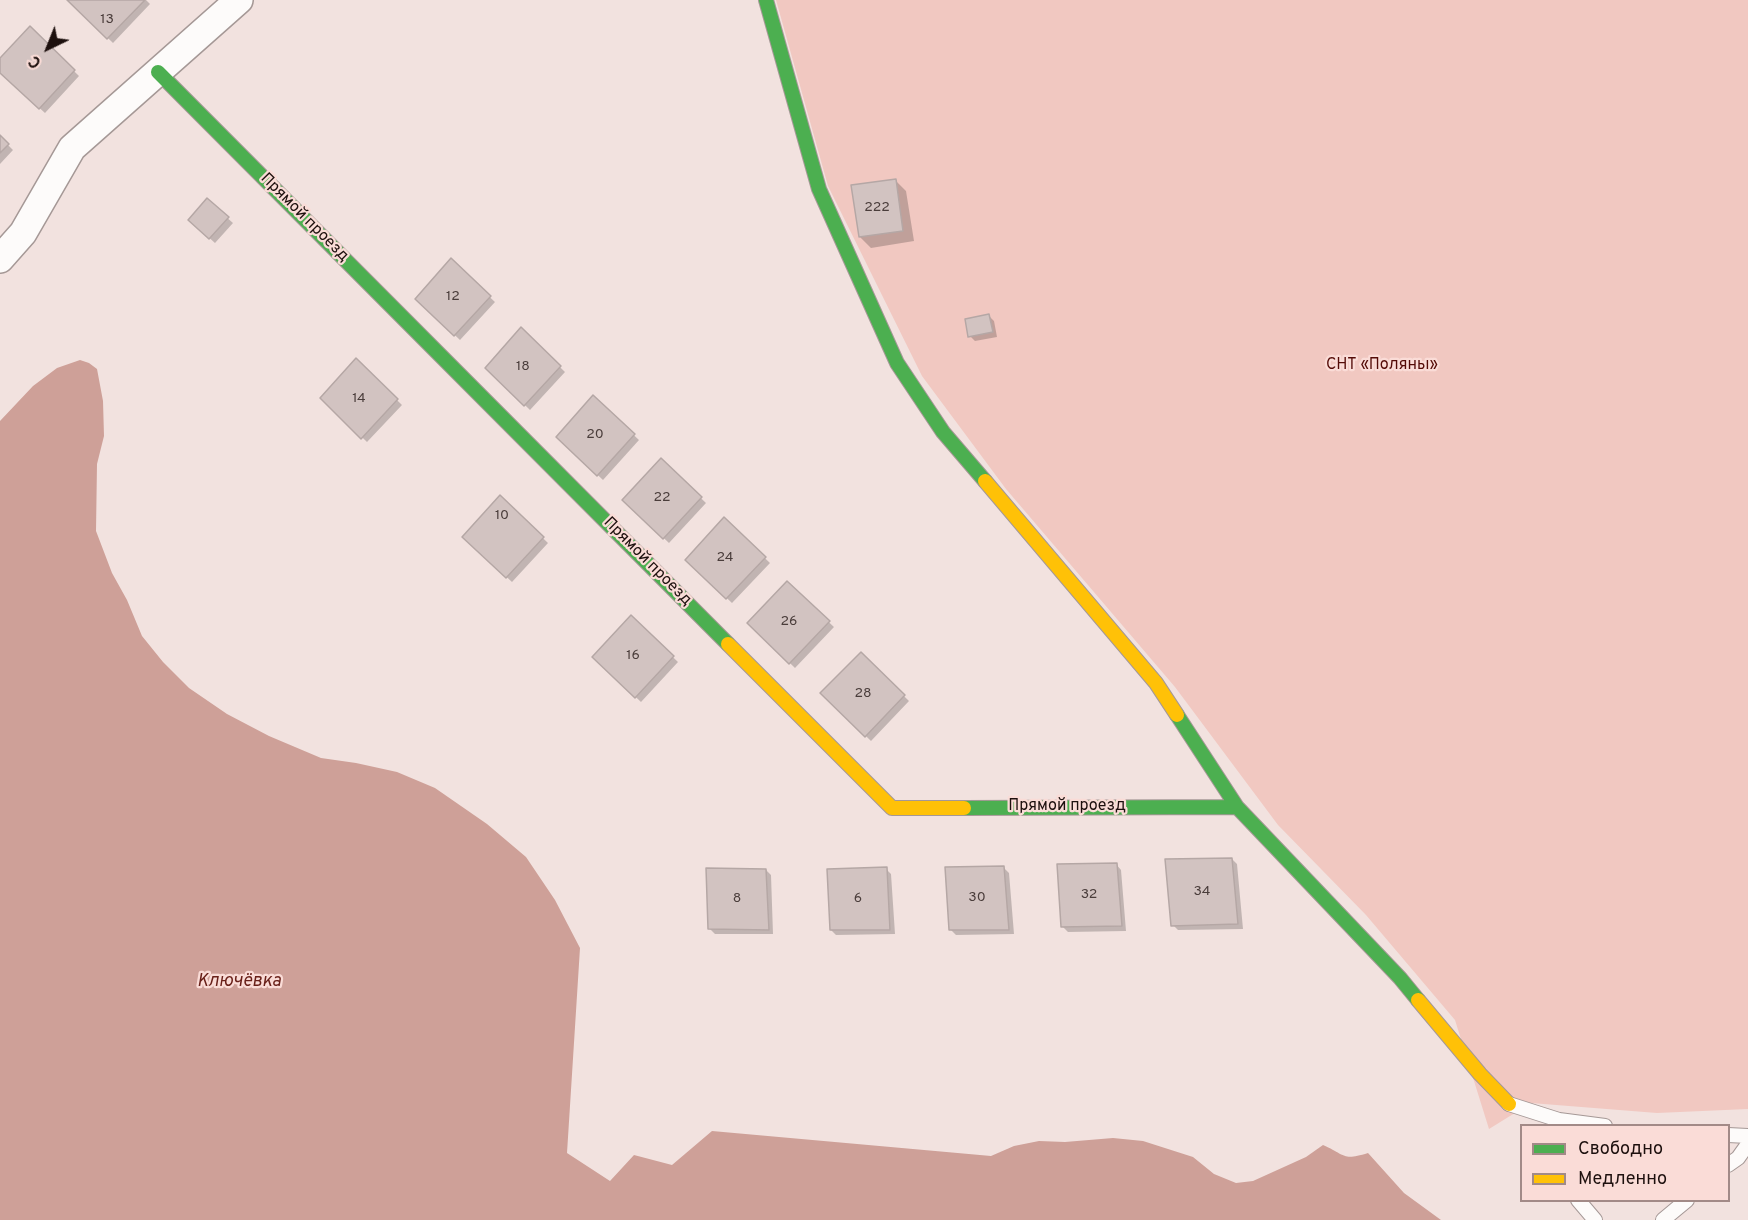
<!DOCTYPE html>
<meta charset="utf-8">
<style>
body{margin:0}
#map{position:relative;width:1748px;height:1220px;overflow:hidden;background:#f2e2df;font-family:Overpass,sans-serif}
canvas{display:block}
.legend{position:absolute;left:1520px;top:1124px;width:210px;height:78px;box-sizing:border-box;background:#fadcd7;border:2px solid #a28a87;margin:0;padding:8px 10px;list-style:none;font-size:18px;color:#1d100e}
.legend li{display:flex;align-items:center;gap:12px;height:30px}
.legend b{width:30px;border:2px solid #a28a87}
.north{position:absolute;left:18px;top:18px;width:60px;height:60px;-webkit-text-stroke:4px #fadcd7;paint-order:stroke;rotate:223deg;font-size:16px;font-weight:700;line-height:24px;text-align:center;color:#1d100e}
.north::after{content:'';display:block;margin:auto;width:21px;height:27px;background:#1d100e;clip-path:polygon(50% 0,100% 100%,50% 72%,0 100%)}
</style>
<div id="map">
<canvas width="1748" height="1220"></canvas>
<ul class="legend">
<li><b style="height:8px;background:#4caf50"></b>Свободно</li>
<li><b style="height:8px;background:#ffc107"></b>Медленно</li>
</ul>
<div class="north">С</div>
</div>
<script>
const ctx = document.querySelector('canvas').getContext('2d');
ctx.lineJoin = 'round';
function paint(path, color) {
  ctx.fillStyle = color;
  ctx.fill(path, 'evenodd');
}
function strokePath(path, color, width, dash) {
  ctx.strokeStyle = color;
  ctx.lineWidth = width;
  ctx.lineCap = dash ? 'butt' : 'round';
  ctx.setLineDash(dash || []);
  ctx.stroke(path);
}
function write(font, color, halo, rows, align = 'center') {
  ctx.font = font + ' Overpass,sans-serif';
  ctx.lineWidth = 4.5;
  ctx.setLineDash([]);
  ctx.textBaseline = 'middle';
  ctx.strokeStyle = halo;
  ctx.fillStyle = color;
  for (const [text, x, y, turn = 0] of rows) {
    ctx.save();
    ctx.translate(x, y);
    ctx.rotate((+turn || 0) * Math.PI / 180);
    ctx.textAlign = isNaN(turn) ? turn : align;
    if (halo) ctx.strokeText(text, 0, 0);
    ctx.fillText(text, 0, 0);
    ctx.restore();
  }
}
paint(new Path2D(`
 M776 0H1748V1109L1657 1113 1531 1103 1489 1129 1455 1020 1366 915 1278 825 1175 687 1006 489 922 376 828 186Z`), '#f1c8c1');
paint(new Path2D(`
 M80 360 89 363 97 369 103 401 104 436 97 464 96 531 112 573 127 600 142 636 163 662 189 688 227 714 269 736 321 758 356 763 397 772 435 788 487 824 526 857 555 900 580 948 567 1153 610 1181 634 1155 672 1165 712 1131 991 1156 1014 1146 1039 1141 1065 1142 1113 1138 1143 1141 1193 1157 1214 1174 1236 1183 1253 1181 1306 1157 1323 1145C1346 1155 1342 1161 1368 1153L1404 1193 1441 1220H0V421L33 386 57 368Z`), '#cea098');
paint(new Path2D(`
 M69 0H146L150 4 113 43Z
 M30 28 79 76 45 113 0 72V60Z
 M0 137 13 150 0 164Z
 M895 180 906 191 914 241 871 248 860 237Z
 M207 200 233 223 215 243 195 225Z
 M451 261 495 302 460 340 417 299Z
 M989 316 994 321 997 337 975 341 970 336Z
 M521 329 565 372 530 410 487 368Z
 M356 360 402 405 367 442 322 398Z
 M593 397 639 440 603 480 558 437Z
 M661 460 706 503 669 543 624 500Z
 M500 497 548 543 512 582 464 537Z
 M724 519 770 563 732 603 687 560Z
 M787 583 834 627 795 668 749 623Z
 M631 617 678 662 641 702 594 657Z
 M861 654 909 701 871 741 822 693Z
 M1232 859 1237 864 1243 929 1178 930 1173 925Z
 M1116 864 1121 870 1126 931 1068 932 1063 927Z
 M1004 868 1009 873 1014 934 956 935 950 929Z
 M886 869 891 874 895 934 836 935 831 930Z
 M766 870 771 875 773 934H715L710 929Z`), '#0003');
const building = new Path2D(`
 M67 0H145L107 39Z
 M30 26 75 70 39 109 0 73V58Z
 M0 135 9 144 0 153Z
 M896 179 903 231 859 237 851 185Z
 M207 198 229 217 209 239 188 220Z
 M451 258 491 296 454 336 415 299Z
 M989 314 993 332 968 337 965 319Z
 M521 327 561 366 524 406 485 368Z
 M356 358 398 399 361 439 320 398Z
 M593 395 635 434 597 476 556 437Z
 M661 458 702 497 663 539 622 500Z
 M500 495 544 537 506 578 462 537Z
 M724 517 766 557 726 599 685 560Z
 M787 581 830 621 789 664 747 623Z
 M631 615 674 656 635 698 592 657Z
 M861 652 905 695 865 737 820 693Z
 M1232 858 1238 924 1171 926 1165 859Z
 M1117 863 1122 926 1061 927 1057 864Z
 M1004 866 1009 930H949L945 867Z
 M887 867 890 930H830L827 869Z
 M706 868 766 869 769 930 708 929Z`);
paint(building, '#d2c3c1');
strokePath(building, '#b5a7a5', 1.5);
const lane = new Path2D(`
 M1509 1104 1559 1120 1605 1126
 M1728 1135 1748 1136
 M1728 1165 1738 1158 1748 1144
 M1578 1200 1595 1220
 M1663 1220 1687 1200`);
const street = new Path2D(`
 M0 259 23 233 72 148 239 0`);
const fast = new Path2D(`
 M766 0 819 189 897 363 943 432 985 481
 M158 72 728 644
 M1177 715 1237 807 1400 978 1418 1000
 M964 808 1237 807`);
const slow = new Path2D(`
 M985 481 1156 683 1177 715
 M728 644 892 808H964
 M1418 1000 1480 1074 1509 1104`);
strokePath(lane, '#a59896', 16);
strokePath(street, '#a59896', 30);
strokePath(fast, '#a59896', 16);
strokePath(slow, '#a59896', 16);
strokePath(lane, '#fdfbfa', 14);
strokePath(street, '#fdfbfa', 27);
strokePath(fast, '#4caf50', 14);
strokePath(slow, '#ffc107', 14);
write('14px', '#4a3d3b', null, [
 ["13",107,20],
 ["222",877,208],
 ["12",453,297],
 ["18",523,367],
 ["14",359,399],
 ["20",595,435],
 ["22",662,498],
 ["10",502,516],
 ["24",725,558],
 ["26",789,622],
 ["16",633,656],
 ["28",863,694],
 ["34",1202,892],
 ["32",1089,895],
 ["30",977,898],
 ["8",737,899],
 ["6",858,899]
]);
write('16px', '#1d100e', '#fadcd7', [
 ["Прямой проезд",304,218,45],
 ["Прямой проезд",647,562,45],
 ["Прямой проезд",1067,807]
]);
write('16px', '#540b07', '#fadcd7', [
 ["СНТ «Поляны»",1382,366]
]);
write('italic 18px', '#692019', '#fadcd7', [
 ["Ключёвка",239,982]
]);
</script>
